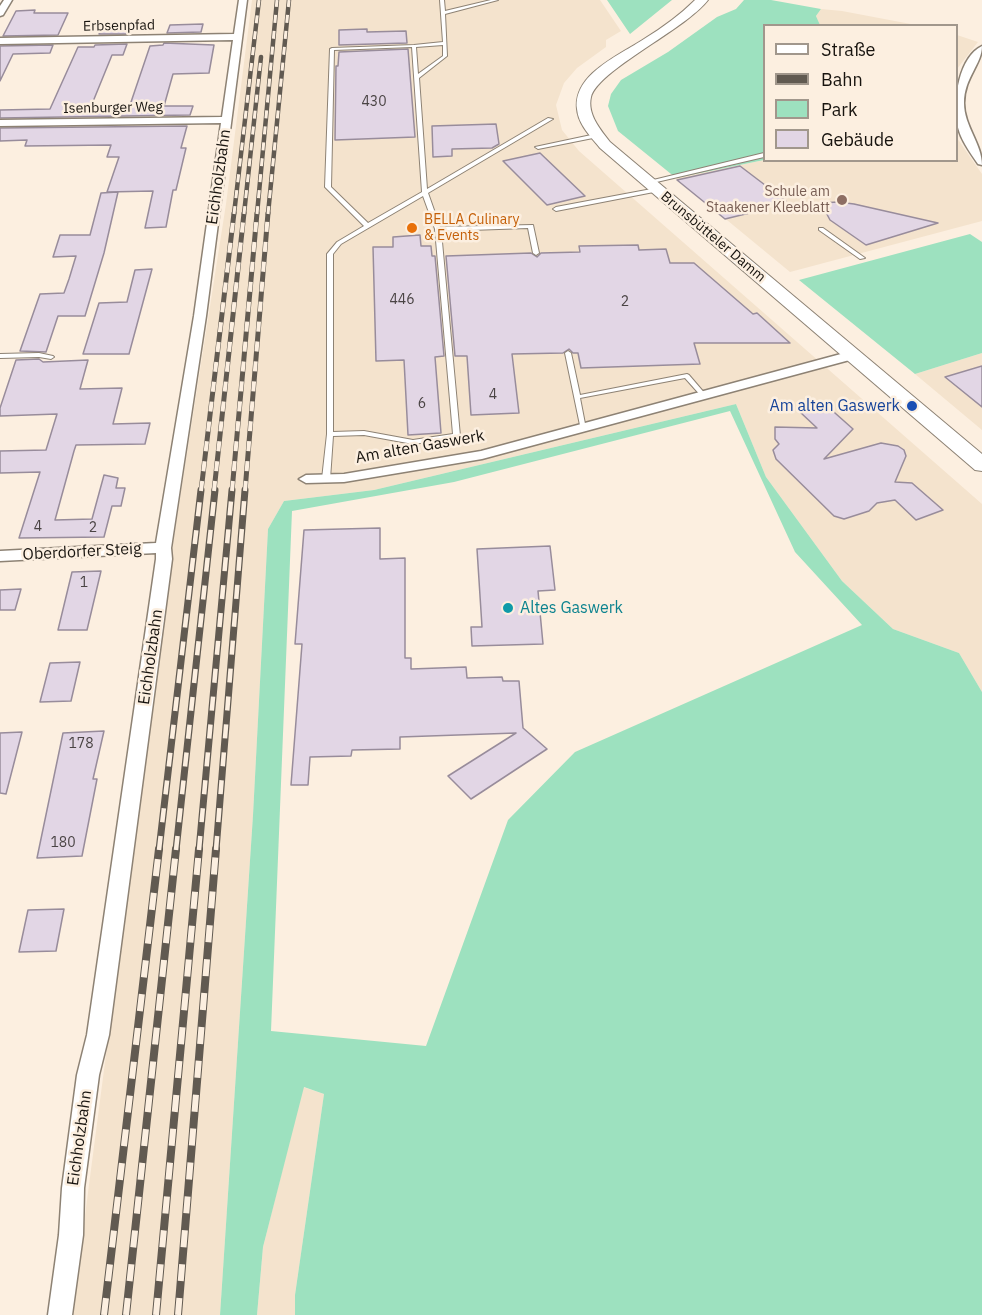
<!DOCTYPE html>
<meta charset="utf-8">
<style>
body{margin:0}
#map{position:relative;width:982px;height:1315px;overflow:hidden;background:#fcefe0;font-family:"IBM Plex Sans",sans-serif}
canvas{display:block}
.legend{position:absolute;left:763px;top:24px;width:195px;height:138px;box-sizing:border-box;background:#fcefe0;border:2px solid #a1978c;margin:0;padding:8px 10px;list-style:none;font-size:18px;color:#18140f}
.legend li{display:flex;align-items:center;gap:12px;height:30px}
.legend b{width:30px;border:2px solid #a1978c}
</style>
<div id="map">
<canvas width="982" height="1315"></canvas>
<ul class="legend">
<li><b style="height:8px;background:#fff"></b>Straße</li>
<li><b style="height:8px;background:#615a51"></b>Bahn</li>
<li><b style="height:16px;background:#9de1bf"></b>Park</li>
<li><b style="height:16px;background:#e2d6e5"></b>Gebäude</li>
</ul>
</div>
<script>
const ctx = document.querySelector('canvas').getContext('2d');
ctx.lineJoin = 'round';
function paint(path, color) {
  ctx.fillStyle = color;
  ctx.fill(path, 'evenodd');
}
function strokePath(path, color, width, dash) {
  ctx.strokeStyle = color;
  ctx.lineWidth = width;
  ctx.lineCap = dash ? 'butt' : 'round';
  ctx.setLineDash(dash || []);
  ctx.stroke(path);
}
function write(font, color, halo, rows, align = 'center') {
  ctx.font = font + ' "IBM Plex Sans",sans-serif';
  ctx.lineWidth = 5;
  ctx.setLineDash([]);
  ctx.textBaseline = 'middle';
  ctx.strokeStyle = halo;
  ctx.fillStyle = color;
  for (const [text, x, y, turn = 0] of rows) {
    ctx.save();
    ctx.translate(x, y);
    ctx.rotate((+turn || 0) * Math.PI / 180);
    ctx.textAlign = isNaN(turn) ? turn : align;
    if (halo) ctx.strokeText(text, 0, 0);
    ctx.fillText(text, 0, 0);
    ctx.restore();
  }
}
paint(new Path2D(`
 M252 0H600L621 31 606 40V47L577 68 564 83 556 105 562 130 579 151 982 504V692L959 653 893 629 842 581 766 477 736 404 374 490 284 501 268 529 253 815 220 1315H72L172 549 226 204Z
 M821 9 842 11 916 25H820L816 16Z
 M957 35 978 42 957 69 956 35Z
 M957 138 982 174V221L790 272 676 178 764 160H956Z
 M982 353V430L915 374Z
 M303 1087 324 1094 295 1295V1315H257L263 1247Z`), '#f4e3cd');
paint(new Path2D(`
 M607 0H672L630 34Z
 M744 0H771L821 9 816 16 820 25 764 26V160L676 178 618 131 608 106 611 94 621 80 668 52 717 17 736 9Z
 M970 234 982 242V353L915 374 799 280Z
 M736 404 766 477 842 581 893 629 959 653 982 692V1315H295V1295L324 1094 304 1087 263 1247 257 1315H220L253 815 268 529 284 501 374 490ZM730 411 795 552 862 625 575 752 508 820 426 1046 271 1031 292 511 454 482Z`), '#9de1bf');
const building = new Path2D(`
 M35 10 34 13H68L58 35 3 36 16 11Z
 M203 24 201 32 167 33 170 25Z
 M133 25 130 34H99L103 26Z
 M367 29V32L406 31 407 43 339 45V30Z
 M164 43 214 45 209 73 173 74 164 106H193L190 115 0 118V110L50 109 78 47H94L95 45 127 44 123 55H112L90 109 129 108 150 46 163 45Z
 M53 45 50 53 13 54 0 81V46Z
 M408 49 415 137 335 140 336 66H338L339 52Z
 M496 124 499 144 492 148 452 149V156L433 157 432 126Z
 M187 126 181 148H186L176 190H173L166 227 145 228 153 191 107 192 119 157H107L111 145 25 146 27 140 0 141V128Z
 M540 153 585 196 547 205 503 161Z
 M740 166 786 201 763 207 766 209 725 219 677 180Z
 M118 192 104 253 85 316H58L46 352 20 351 40 294 64 293 69 279 76 256 53 257 60 235H90L101 193Z
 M838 202 854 204 938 223 866 245 830 220 821 203Z
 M420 235 421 246H431L432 256H435L444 356 435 357 441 433 408 435 404 360 376 361 373 247H393V237Z
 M638 245 639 250 666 249 670 263H694L753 314 757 313 790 343H694L700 364 581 368 578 353H573L569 349 563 353 512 354 519 413 471 415 467 356H455L446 256 531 253 537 257 541 253 580 252 579 246Z
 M152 269 129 354H83L99 303 127 302 135 270Z
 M39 359 43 362 88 360 80 389 122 388 113 424 150 423 145 444 76 445 74 451 55 520 92 519 104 475 118 478 116 488H125L121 506H112L104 537 19 538 40 472 0 473V451L46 450 57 414 0 416V408L16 360Z
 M982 366V407L945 377Z
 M826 405 853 429 824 459 881 443 898 446 904 450 906 456 895 482 912 483 943 510 916 520 895 500 877 503 869 511 844 519 834 516 776 459 773 450 779 444 775 439V427L817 428 800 412Z
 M380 528V559L405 558V658H411V669L466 667 467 678 502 677 503 681H519L523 728 547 749 471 799 448 776 516 733 400 737V749L352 750 351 756 310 757 308 785H291L302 644H295L304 530Z
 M550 546 555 590 538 591 543 644 472 646 471 627H482L477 549Z
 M101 571 87 630H58L72 572Z
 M21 589 15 610H0V590Z
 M80 662 71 701 40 702 50 663Z
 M104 731 93 779H97L82 856 37 858 63 733Z
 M22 732 6 794 0 793V733Z
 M64 909 56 951 19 952 28 910Z`);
paint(building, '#e2d6e5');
strokePath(building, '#988c9b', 1.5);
const lane = new Path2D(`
 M440 0H444L445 11 491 0H498L445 14 447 56 419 78 427 189 548 118 553 119 428 193 440 227 533 225 539 253 536 255 533 253 528 228 441 231 460 436 457 438 413 444 364 435 333 436 330 479 326 481 322 479 327 434V254L337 242 364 226 325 187 330 49 332 48 414 45 443 42ZM443 45V56L418 74 416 47ZM412 47 422 192 368 223 331 187 334 50ZM423 196 435 229 453 434 413 440 364 431 333 432V254L341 244Z
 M596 134 598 135V137L538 149 535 147Z
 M764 153V157L648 184 645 182Z
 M657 188 659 189V191L556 211 553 209 556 207Z
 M819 228H823L865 258 860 259 819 230Z
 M568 351 571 353 580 395 687 374 689 375 707 396 706 397H702L685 378 580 398 586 429 585 430H581L565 353Z
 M39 353 53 356 54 357 51 359 39 357 0 358V354Z`);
const street = new Path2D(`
 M4 0H12L3 15 0 16V6Z
 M239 0H247L206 316 171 548 172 559 109 1035 99 1075 84 1188 83 1235 72 1315H48L59 1235 62 1188 77 1075 87 1035 156 559V553L0 561V551L156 543 194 316 221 123 0 126V120L222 117 233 40 0 44V38L234 34Z
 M982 46C982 64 964 78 964 103 964 126 982 144 982 165L978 164C970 152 959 138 957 122 953 100 959 57 982 46Z
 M852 351 858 355 857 358 482 459 344 482 306 483 299 479 306 475 344 474 481 451Z`);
const secondary = new Path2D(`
 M695 0H708C686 29 598 70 591 97 587 114 600 129 610 142L982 454V471L975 470 600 148C591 137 578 124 577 109 573 74 620 55 644 39 662 28 680 15 695 0Z`);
strokePath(lane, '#8d8274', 2);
strokePath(street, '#8d8274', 3);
strokePath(secondary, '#8d8274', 2);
paint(lane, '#fff');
paint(street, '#fff');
paint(secondary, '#fff');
const railFar3 = new Path2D(`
 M234 214 259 0
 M244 214 261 57
 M257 214 277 0
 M268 214 289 0`);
const railFar2 = new Path2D(`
 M201 491 234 213
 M214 491 244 213
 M232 491 257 213
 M245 491 268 213`);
const railFar1 = new Path2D(`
 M159 850 201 490
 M176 850 215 490
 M199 850 232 490
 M216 850 245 490`);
const rail = new Path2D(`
 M104 1315 159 849
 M126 1315 176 849
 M156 1315 199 849
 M178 1315 216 849`);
strokePath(railFar3, '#615a51', 4.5);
strokePath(railFar2, '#615a51', 5);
strokePath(railFar1, '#615a51', 7);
strokePath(rail, '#615a51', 8);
strokePath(railFar3, '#fcefe0', 3, [8]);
strokePath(railFar2, '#fcefe0', 4, [10]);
strokePath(railFar1, '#fcefe0', 4.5, [14]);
strokePath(rail, '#fcefe0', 6, [17]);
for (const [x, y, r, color] of [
 [842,200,6,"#8d6e63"],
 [412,228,6,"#e8710a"],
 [912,406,6,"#1a4fb4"],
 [508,608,6,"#0f9aa8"]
]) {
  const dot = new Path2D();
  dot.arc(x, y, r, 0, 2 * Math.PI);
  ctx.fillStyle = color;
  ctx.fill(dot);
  strokePath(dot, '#fcefe0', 2);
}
write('14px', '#18140f', '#fcefe0', [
 ["Erbsenpfad",119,26,-1],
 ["Isenburger Weg",113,108,-1],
 ["Brunsbütteler Damm",713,237,40]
]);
write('14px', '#4a4444', null, [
 ["430",374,102],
 ["446",402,300],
 ["2",625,302],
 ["4",493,395],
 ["6",422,404],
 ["4",38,527],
 ["2",93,528],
 ["1",84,583],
 ["178",81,744],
 ["180",63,843]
]);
write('14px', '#785e54', '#fcefe0', [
 ["Schule am",830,192],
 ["Staakener Kleeblatt",830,208]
], 'right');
write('14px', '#c56008', '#fcefe0', [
 ["BELLA Culinary",424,220],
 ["& Events",424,236]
], 'left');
write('16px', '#18140f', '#fcefe0', [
 ["Eichholzbahn",219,177,-82],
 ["Am alten Gaswerk",420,447,-10],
 ["Oberdorfer Steig",82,552,-3],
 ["Eichholzbahn",151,657,-82],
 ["Eichholzbahn",80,1138,-82]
]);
write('16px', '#164399', '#fcefe0', [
 ["Am alten Gaswerk",900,406]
], 'right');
write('16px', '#0d838f', '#fcefe0', [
 ["Altes Gaswerk",520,608]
], 'left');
</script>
